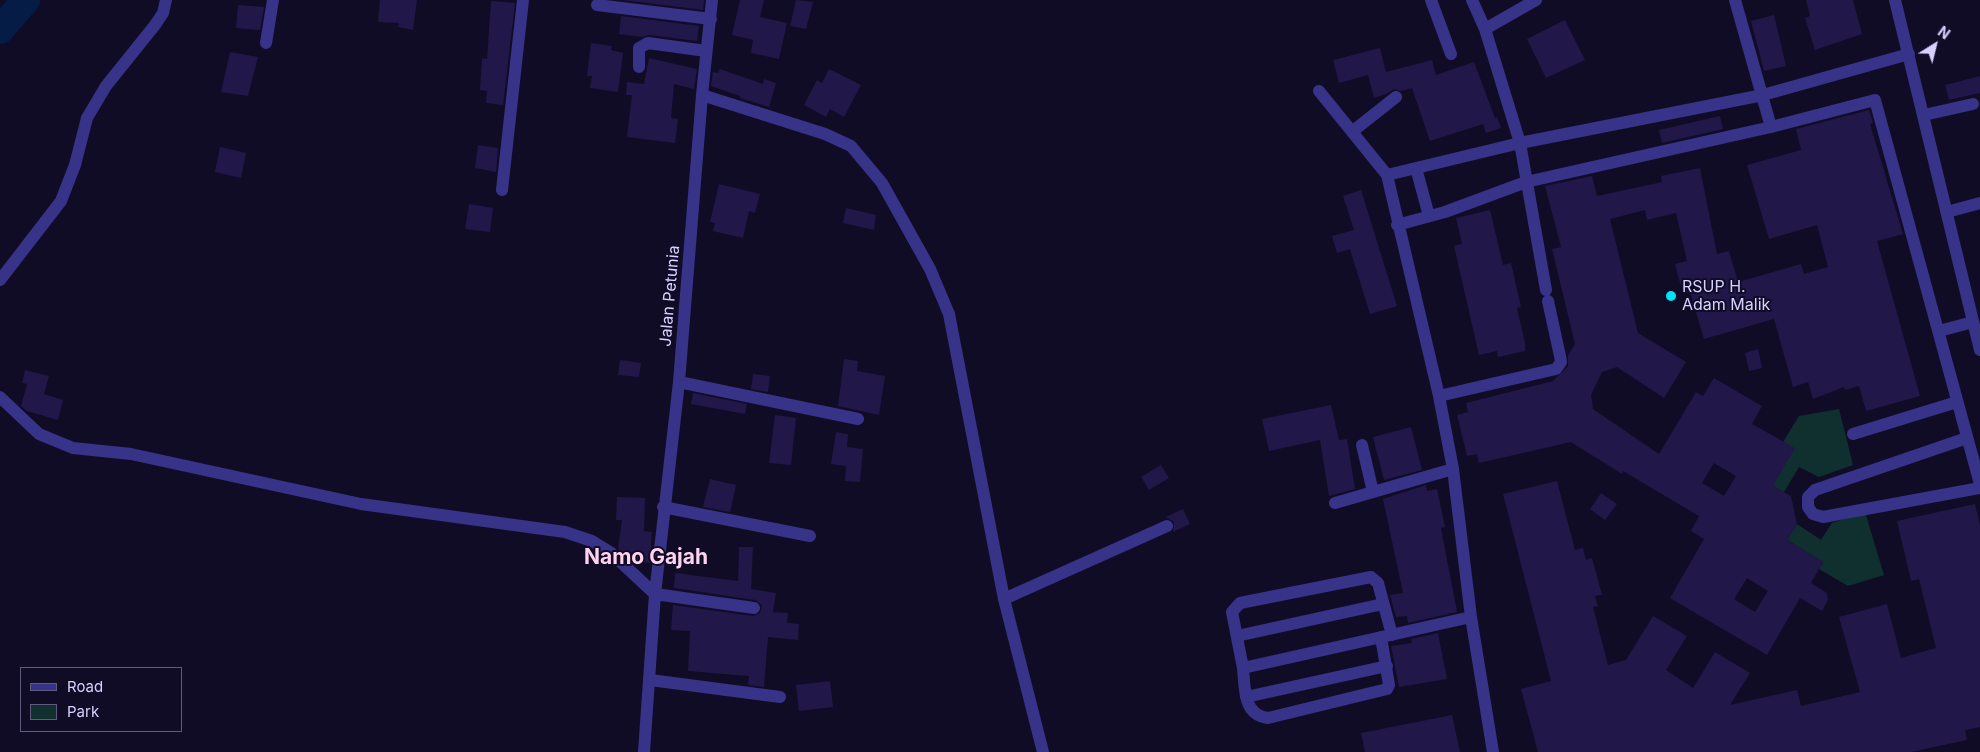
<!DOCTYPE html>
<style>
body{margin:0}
#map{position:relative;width:1980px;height:752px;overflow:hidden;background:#110c26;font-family:Inter,sans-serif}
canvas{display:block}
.legend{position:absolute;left:20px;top:667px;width:162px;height:65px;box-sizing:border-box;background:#110c26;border:1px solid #605b7d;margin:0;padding:6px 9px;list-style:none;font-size:15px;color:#d6d1ff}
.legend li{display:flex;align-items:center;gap:10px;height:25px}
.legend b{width:25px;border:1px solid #605b7d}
.north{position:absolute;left:1910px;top:20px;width:50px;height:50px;-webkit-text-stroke:4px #110c26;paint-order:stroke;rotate:36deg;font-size:14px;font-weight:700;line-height:20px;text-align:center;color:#d6d1ff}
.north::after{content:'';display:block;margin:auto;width:18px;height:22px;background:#d6d1ff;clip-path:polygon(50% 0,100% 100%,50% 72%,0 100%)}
</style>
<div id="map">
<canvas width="1980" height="752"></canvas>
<ul class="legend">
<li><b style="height:6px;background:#363389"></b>Road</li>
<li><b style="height:14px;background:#0f302f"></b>Park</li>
</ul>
<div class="north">N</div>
</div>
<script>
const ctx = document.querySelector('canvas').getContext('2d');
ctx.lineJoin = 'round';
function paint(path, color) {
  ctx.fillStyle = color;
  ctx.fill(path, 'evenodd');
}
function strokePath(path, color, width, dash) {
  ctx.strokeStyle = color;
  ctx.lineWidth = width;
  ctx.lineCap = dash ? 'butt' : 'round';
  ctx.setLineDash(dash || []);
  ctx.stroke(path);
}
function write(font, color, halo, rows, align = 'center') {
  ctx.font = font + ' Inter,sans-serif';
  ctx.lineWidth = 4;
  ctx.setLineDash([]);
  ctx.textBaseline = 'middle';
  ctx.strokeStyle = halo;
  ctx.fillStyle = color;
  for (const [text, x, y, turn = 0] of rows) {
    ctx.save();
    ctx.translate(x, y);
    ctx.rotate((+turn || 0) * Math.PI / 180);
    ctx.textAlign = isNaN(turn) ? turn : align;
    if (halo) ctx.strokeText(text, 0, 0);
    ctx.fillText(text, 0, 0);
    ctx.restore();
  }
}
paint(new Path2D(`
 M1839 409 1853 465 1819 477 1799 467 1784 492 1773 486 1783 442 1799 416Z
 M1865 512 1884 575 1848 586 1819 569 1823 562 1787 540 1797 524 1821 540 1832 523Z`), '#0f302f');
strokePath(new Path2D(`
 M0 30 26 0`), '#051d46', 28);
paint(new Path2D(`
 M380 0H417L413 30 398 27 399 23 378 22Z
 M623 0H704L703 10Z
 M740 0H764L760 17 787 23 779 59 751 53 753 40 732 35Z
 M796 0 813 2 806 29 790 26Z
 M1806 0H1853L1862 34 1815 50 1805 18 1810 16Z
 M491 1 515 3 503 105 486 103 487 91 480 90 482 58 487 59Z
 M238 5 264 7 260 30 236 28Z
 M1774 15 1786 66 1764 71 1751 21Z
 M621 16 699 26 697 41 649 35 642 37 619 34Z
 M1565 20 1585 60 1546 78 1527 39Z
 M591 43 612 46 611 50 623 53 618 92 590 88 592 76H587Z
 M1380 48 1386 72 1432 60 1436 75 1474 62 1495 118 1497 117 1501 128 1486 133 1483 124 1430 141 1412 88 1401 91 1394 89 1386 94 1374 98 1368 75 1339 83 1333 60Z
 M230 52 258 57 248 96 221 92Z
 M649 58 697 69 694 89 674 84 671 118 678 119 675 143 627 137 632 95H626L627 82 644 84Z
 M720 69 763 84 764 79 776 83 769 107 740 98V96L711 86 713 72 718 73Z
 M829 69 861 85 844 117 830 109 826 117 804 105 817 80 822 83Z
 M1980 76V93L1949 100 1945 85Z
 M1869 110 1873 123 1870 124 1903 234 1877 241 1920 396 1866 411 1859 386 1845 390 1844 387 1813 399 1808 382 1793 387 1774 319 1704 339 1690 292 1683 294 1675 264 1687 261 1676 213 1647 220 1645 210 1610 219 1638 333 1686 362 1664 398 1617 367 1602 372 1591 395 1593 409 1659 454 1696 392 1703 396 1714 378 1762 406 1752 424 1795 448 1773 486 1791 496 1797 524 1787 540 1823 562 1811 583 1827 593 1828 600 1822 611 1800 598 1767 655 1670 598 1704 539 1691 531 1699 516 1623 471 1622 474 1571 442 1479 463 1477 454 1467 456 1457 415 1468 412 1466 403 1553 381 1568 366V355L1575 344 1552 249 1561 247 1545 186 1592 176 1597 196 1662 182 1661 176 1700 168 1717 254 1729 251 1738 282 1801 264 1804 274 1828 267 1817 225 1769 239 1747 165 1801 150 1796 129ZM1714 463 1736 476 1724 496 1702 483ZM1747 578 1768 591 1755 612 1734 599Z
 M1720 116 1723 129 1662 143 1659 130Z
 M478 145 498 148 496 172 475 168Z
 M220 147 246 153 241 178 215 172Z
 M719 184 760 194 755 213 749 211 743 238 713 231 715 223 710 222Z
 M1361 190 1397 306 1370 314 1350 249 1337 253 1332 236 1354 230 1343 196Z
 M469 204 493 208 490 232 465 229Z
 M846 208 876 215 874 230 843 223Z
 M1490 210 1503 265 1511 263 1521 307 1517 308 1525 343V351L1498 357 1497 351 1479 355 1454 246 1462 244 1456 218Z
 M1758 349 1762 368 1749 371 1745 353Z
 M844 359 858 361 857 371 885 376 879 415 838 406Z
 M620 360 641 363 639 377 618 375Z
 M25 370 49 376 44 394 63 400 58 420 27 411 21 406 27 384 22 383Z
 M753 374 770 376 768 392 751 389Z
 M693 393 747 404 745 414 691 404Z
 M1331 405 1339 440 1347 439 1355 489 1329 496 1320 440 1269 451 1262 419Z
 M775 415 796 418 791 465 769 463Z
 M1411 427 1422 470 1384 480 1373 437Z
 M836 432 848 434 847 447 863 449 860 482 845 481 846 466 831 464Z
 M1161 465 1169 478 1149 490 1141 477Z
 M710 479 736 485 730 512 703 507Z
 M1557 481 1575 550 1583 548 1586 560 1592 558 1602 595 1595 596 1598 606 1593 607 1608 665 1626 660 1653 616 1687 636 1666 670 1693 688 1715 652 1750 673 1730 705 1797 690 1801 706 1860 692 1839 617 1887 604 1901 658 1936 648 1919 579 1911 581 1897 521 1975 504 1980 525V727L1965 730 1967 740 1911 752H1538L1521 689 1551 681 1503 494Z
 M1426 485 1427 491 1437 489 1445 527 1441 528 1457 612 1408 623 1407 616 1396 617 1390 595 1403 593 1383 499Z
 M1601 493 1617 504 1605 520 1590 509Z
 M617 497 645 498 644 531 652 532 650 563 632 561 618 549 622 520H616Z
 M1183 509 1190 524 1173 532 1174 522 1166 517Z
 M739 547H753L751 589 776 593 773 612 788 613 787 623 799 624 798 640 768 637 764 687 748 685 749 676 688 671 690 631 671 630 673 605 753 616 760 613 762 605 755 600 674 588 675 573 738 581Z
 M1438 633 1447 679 1399 687 1391 646 1412 643 1411 639Z
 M830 681 833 707 799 711 796 685Z
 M1452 715 1460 752H1365L1361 733Z`), '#211749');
strokePath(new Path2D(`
 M1431 0 1451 54
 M1472 0 1485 29 1520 143 1546 290
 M1735 0 1771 127
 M1895 0 1980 350
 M597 5 711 19
 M1485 29 1536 0
 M266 43 273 0
 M639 67V48L648 43 706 51
 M1319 91 1387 175 1439 396 1453 469 1471 617 1493 752
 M702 95 825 134 851 146 882 183 930 269 949 314 1004 599 1043 752
 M1924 115 1973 104
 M1353 131 1396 97
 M1416 168 1429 216
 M1387 175 1520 143 1763 95 1909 54
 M502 190 523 0
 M1947 212 1980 203
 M1397 225 1445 212 1526 182 1771 127 1875 100 1980 484
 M0 280 61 201 75 165 87 118 106 86 155 25 163 13 166 0
 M1939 331 1973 322
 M679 382 858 419
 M1439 396 1556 369 1561 362 1560 356 1548 301
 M0 397 39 434 73 448 131 454 361 504 565 532 592 541 610 552 655 594 754 608
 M1853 434 1957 402
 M1967 438 1815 490 1808 497V507L1813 514 1823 517 1980 488
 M1362 445 1373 492
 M1335 503 1453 469
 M663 507 810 536
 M1004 599 1167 526
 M1392 635 1378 583 1371 577 1240 603 1232 612 1243 668 1471 617
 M1237 636 1383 604
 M1243 668C1245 689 1243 715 1268 718L1387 689 1389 685 1381 637
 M650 680 780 697
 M1246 697 1387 666
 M644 752 655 594 679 382 702 95 712 0`), '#363389', 12);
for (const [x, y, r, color] of [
 [1671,296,6,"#00e3fc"]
]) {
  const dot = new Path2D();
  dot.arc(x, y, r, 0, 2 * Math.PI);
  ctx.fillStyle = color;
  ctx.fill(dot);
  strokePath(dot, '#110c26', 2);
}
write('16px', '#d6d1ff', '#110c26', [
 ["RSUP H.",1682,287],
 ["Adam Malik",1682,305]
], 'left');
write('16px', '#d6d1ff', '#110c26', [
 ["Jalan Petunia",670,296,-85]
]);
write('bold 21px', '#ffd3ef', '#110c26', [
 ["Namo Gajah",646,558]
]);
</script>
